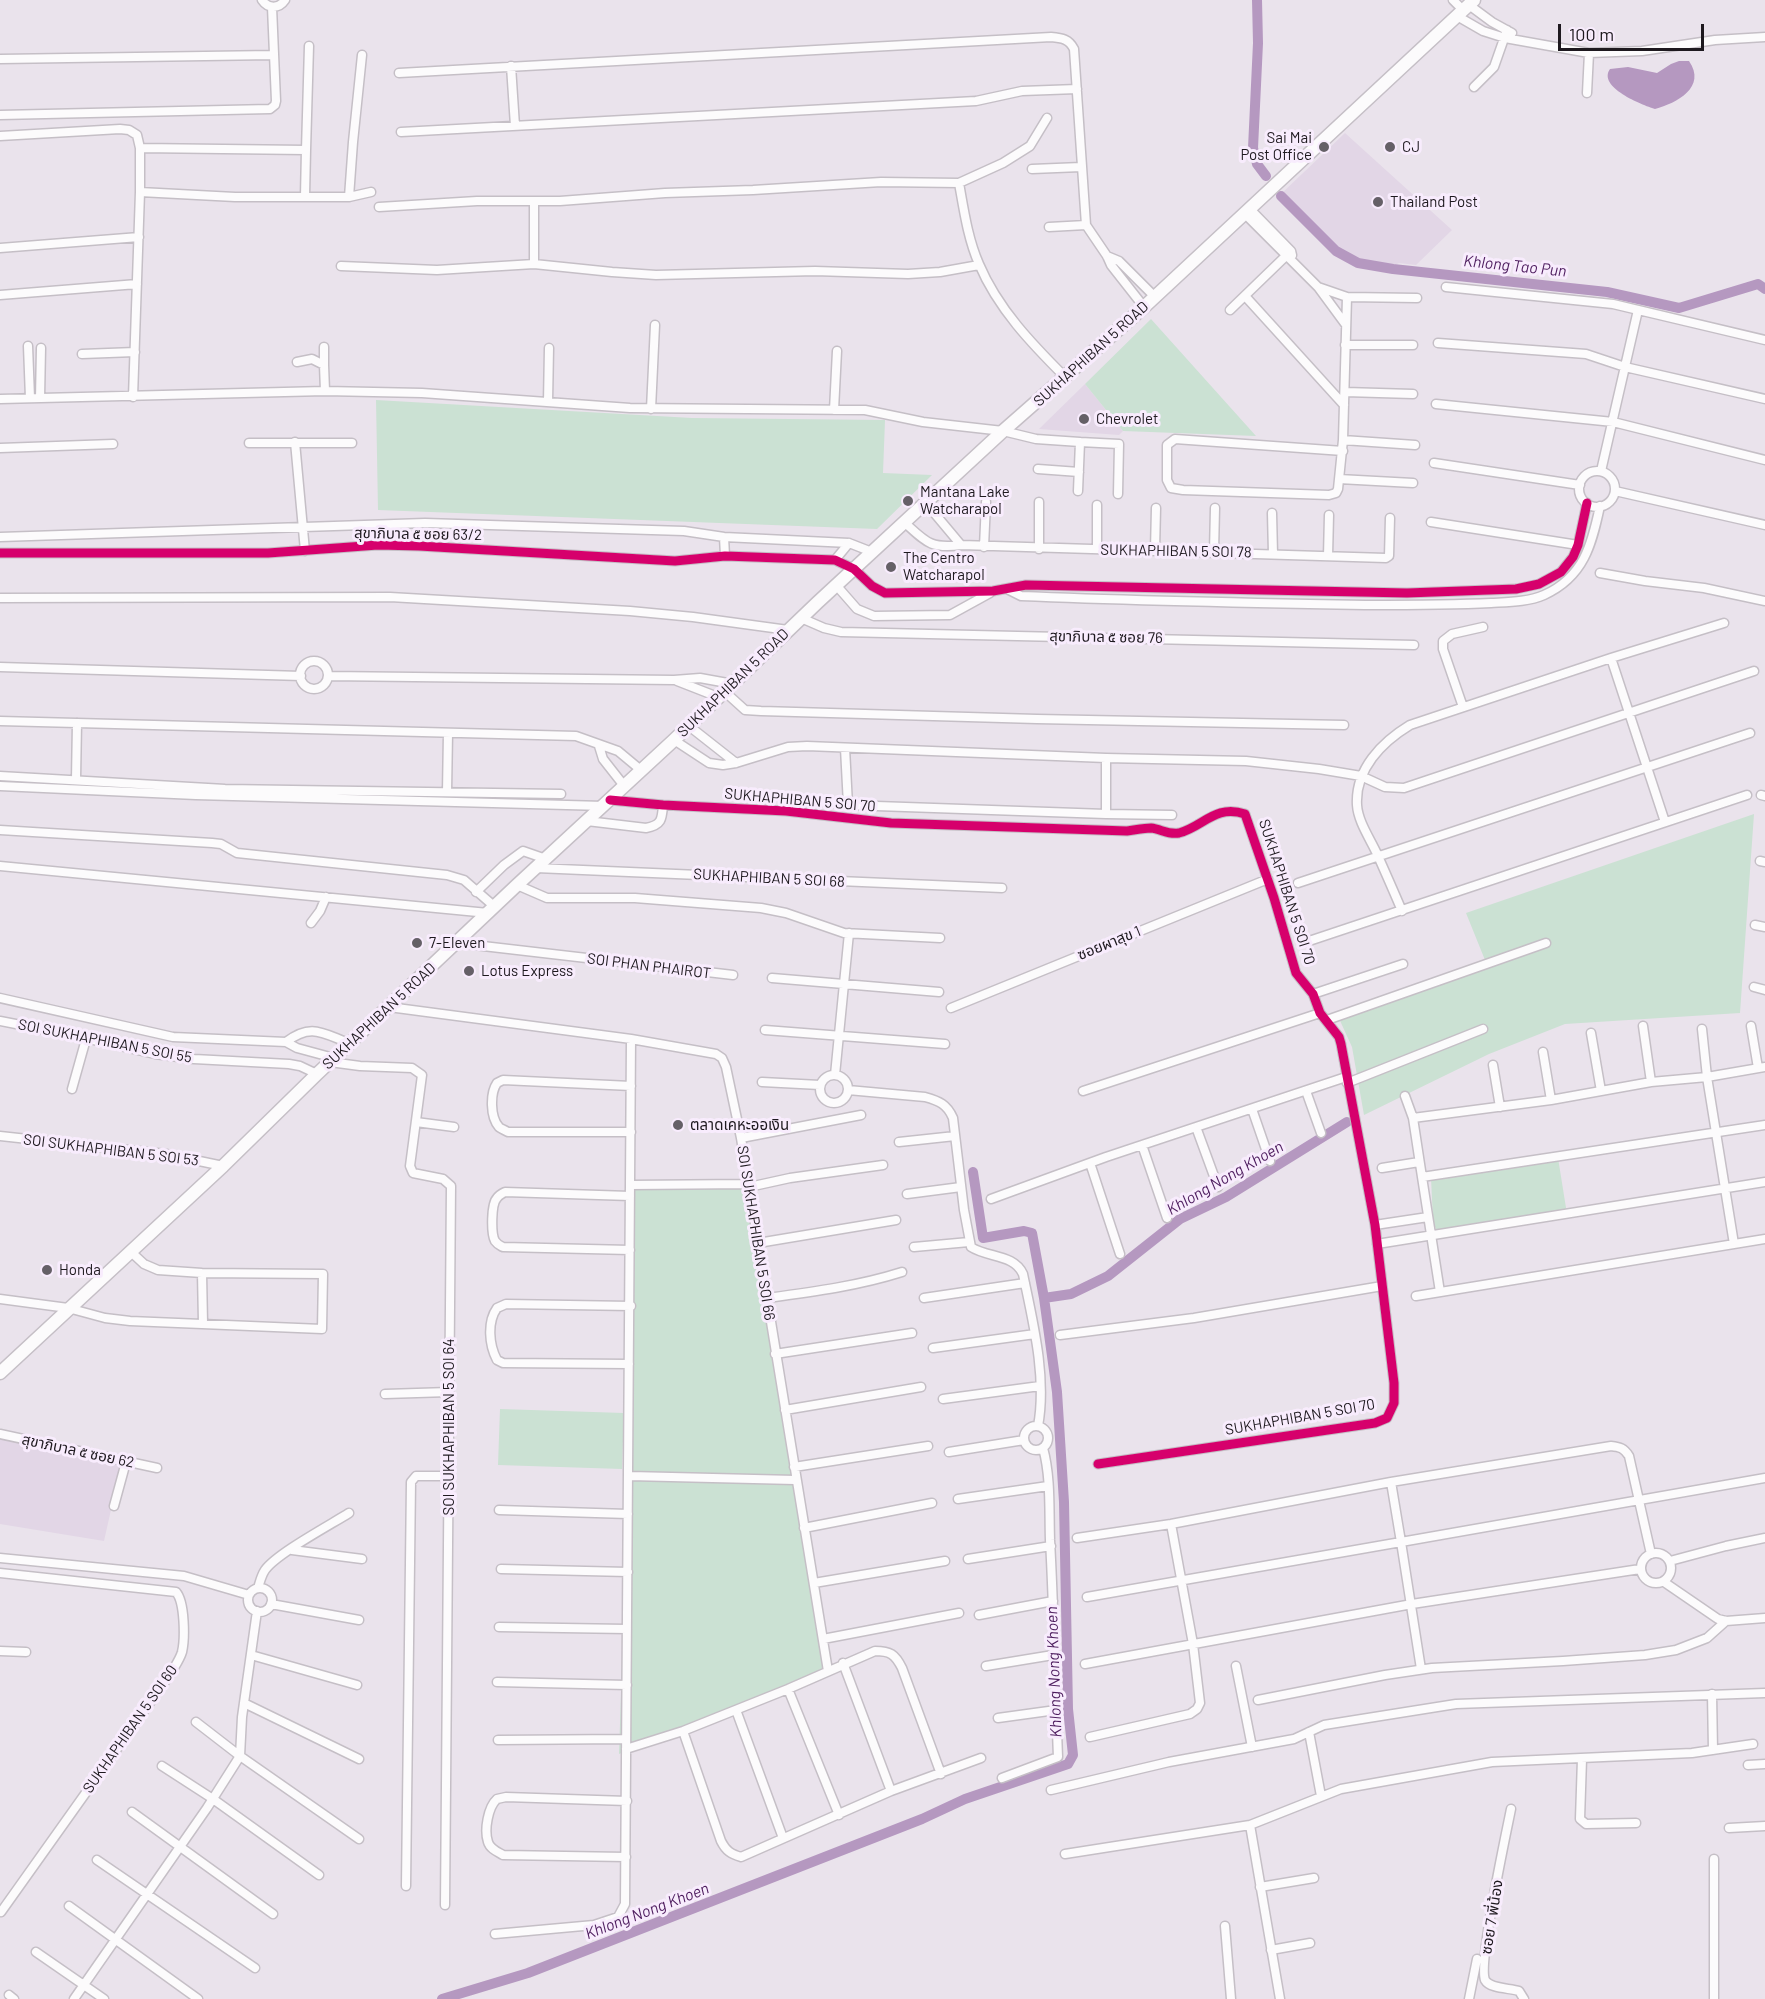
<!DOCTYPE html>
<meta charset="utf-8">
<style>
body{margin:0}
#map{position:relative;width:1765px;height:1999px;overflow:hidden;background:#eae3ec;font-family:Barlow,sans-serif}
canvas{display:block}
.scale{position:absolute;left:1558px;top:24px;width:146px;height:27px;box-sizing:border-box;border:3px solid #1e191f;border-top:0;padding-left:8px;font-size:18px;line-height:21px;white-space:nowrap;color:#1e191f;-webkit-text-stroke:4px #f8ecfd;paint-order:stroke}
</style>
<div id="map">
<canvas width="1765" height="1999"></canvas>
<div class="scale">100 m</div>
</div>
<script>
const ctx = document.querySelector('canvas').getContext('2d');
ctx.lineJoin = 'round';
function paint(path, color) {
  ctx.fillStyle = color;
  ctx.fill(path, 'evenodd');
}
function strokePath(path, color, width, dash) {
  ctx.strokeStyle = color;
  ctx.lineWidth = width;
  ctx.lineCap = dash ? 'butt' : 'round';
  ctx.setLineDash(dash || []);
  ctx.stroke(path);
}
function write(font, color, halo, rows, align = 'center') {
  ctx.font = font + ' Barlow,"Noto Sans Thai",sans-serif';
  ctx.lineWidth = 6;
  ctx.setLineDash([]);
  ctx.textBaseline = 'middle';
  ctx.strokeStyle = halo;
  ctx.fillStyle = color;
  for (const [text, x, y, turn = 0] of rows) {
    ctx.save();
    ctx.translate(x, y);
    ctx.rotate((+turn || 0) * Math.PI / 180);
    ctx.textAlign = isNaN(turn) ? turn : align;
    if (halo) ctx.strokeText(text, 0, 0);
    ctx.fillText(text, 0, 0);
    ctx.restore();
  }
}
paint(new Path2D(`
 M1345 133 1452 230 1416 265 1399 263 1389 268 1359 261 1340 250 1282 193Z
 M1085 384 1123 431 1119 435 1039 429Z
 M0 1438 121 1465 104 1541 0 1524Z`), '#e2d6e6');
paint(new Path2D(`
 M1151 319 1256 436 1123 431 1085 384Z
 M376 400 692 418 885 420 883 473 932 475 877 529 378 510Z
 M1754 814 1740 1013 1565 1024 1489 1054 1364 1115 1352 1047 1337 1014 1487 965 1466 913Z
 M1558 1158 1567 1214 1437 1233 1433 1220 1431 1178Z
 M747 1183 826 1671 619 1754 628 1477 631 1185Z
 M500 1409 624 1413 622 1469 498 1465Z`), '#cbe1d3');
paint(new Path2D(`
 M1679 61H1689C1707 87 1677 103 1655 109 1642 105 1597 87 1610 69L1628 67 1657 73 1671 64Z`), '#b598c0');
strokePath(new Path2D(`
 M1257 0 1258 43 1253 148 1257 164 1266 176
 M1281 196 1336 251 1358 263 1393 269 1607 292 1679 308 1758 284 1765 289
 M973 1172 983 1238 1024 1231 1032 1233 1044 1298
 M442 1999 528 1973 922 1819 965 1799 1068 1764 1073 1755 1068 1709 1064 1502 1057 1392 1044 1298 1071 1294 1108 1276 1180 1219 1226 1197 1347 1122`), '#b598c0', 10);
const street = new Path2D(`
 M262 0C268 9 279 9 285 0
 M1453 0 1463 10
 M1469 5 1492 22 1512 33
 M1457 16 1483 31 1505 38 1589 53 1642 51 1715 40 1765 37
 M0 59 273 55
 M511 66 515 126
 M399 73 1051 37C1062 38 1069 39 1074 49L1086 225 1107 256 1111 265 1144 307
 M1474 87 1494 67 1507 30
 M1587 93 1589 53
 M0 115 270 109 275 105 276 101 272 7
 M401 132 976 101 1022 91 1077 89
 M0 136 120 129 129 130 137 135 140 148V192L133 397
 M140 148 306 150 309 46
 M1032 169 1081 167
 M959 183 1003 163 1030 146 1047 118
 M140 192 235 197H349L371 192
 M305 196 306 150
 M349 197 353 142 362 55
 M379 207 477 201H560L665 193 753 190 881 182 959 183C964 211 968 239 979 264 998 309 1032 344 1066 378
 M1250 209 1291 251 1292 255
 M1245 214 1318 287 1347 297 1417 298
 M1049 227 1086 225
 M0 248 139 237
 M1107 256 1119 261 1155 297
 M534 264V202
 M341 266 437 270 534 264 612 272 656 275 815 271 908 274 940 272 979 265
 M1318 287 1346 325
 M1446 287 1613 304 1765 340
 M0 295 137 284
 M1245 296 1344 405
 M1230 310 1291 251
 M1438 343 1586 354 1625 367 1765 399
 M1345 345H1413
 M28 346 30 398
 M324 347V365
 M82 354 135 352
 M297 362 312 359 324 365 325 391
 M1345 392 1413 394
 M40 398 41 348
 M0 399 325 391 422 393 630 408 865 410 923 422 1003 431 1036 439 1080 442 1078 491
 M548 402 549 348
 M1436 404 1613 422 1765 460
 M651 409 655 325
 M834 410 837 351
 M1343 440 1415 445
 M295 442 305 551
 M1080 442 1119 444 1118 494
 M249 443H352
 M0 448 113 444
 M1343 451 1175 439 1167 445V480L1171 488 1183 490 1329 495 1336 493 1338 489 1343 440 1347 297
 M1434 463 1580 485
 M1038 469 1079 472
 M1601 471 1638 310
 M1579 489a18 18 0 1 1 36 0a18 18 0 1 1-36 0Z
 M1339 479 1413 483
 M1615 491 1765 525
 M925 502 961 545
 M1272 513 1273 554
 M904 522C926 542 930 549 961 545L1386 558 1389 556 1390 518
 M1431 522 1578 545
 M0 537 425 523 684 531 724 537 849 543 872 552
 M724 537 725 556
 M984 547 986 502
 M1039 549V502
 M1097 549V505
 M1155 550 1156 508
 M1214 552 1215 508
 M0 553H268L378 545 419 546 675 561 725 556 835 560 854 569 872 586 885 593 993 591 1026 585 1407 593 1516 589 1539 584 1561 572 1573 557 1578 545 1587 503
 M1328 556 1329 515
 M835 560 849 543
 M1600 573 1645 581 1704 588 1765 601
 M836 585 857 609 874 616 950 615 990 593
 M1007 589 1021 596C1136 601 1252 603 1367 605 1409 605 1449 605 1491 603 1508 602 1528 602 1544 595 1584 577 1592 544 1600 506
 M0 598 390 597 630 611 693 617 788 630
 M801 618 824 628 841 632 1414 645
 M1611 658 1665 822
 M300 675a14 14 0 1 1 28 0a14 14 0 1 1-28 0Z
 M0 667 301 676
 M328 676 674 680 700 678 733 684
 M677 681 718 697
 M724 691 745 710 761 711 1037 719 1344 725
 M1463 707 1443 649V641L1452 634 1483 627
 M0 721 576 736 618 751 642 771
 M689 726 736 763
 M674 740 709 763 723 765 736 763 788 747 807 746 1106 758 1246 761 1319 769 1361 776 1385 787 1404 788 1754 671
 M599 746 603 759 625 787
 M845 748 848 805 1106 814V758
 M0 776 225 789 561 794
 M76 779 77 723
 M0 786 196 795 604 806
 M447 792 448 733
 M1761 795 1765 796
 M610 800 663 805 786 811 891 823 1127 831C1135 830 1144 828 1151 828 1161 829 1168 835 1179 833 1203 827 1215 804 1245 814L1274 898 1296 973 1313 994 1320 1013 1339 1037 1341 1044 1375 1225 1394 1383V1403L1387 1418 1375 1423 1098 1464
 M809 800 848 805
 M1106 814 1172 815
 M587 821 646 828C662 825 662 819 663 805
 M0 830 212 843 221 844 237 853 447 875 464 880 495 907
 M1760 861 1765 862
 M0 866 488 913
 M536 868 1002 888
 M1298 883 1750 733
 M517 885 547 898H635L761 908 786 913 844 933 940 938
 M476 892 504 865 523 851 546 859
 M1402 911C1394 892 1386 874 1378 856 1371 840 1358 822 1357 805 1355 769 1382 742 1410 725L1611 658 1724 623
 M311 923 320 911 326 897
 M1755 925 1765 927
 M1306 942 1747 795
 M457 943 733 975
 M772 978 939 992
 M1754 987 1765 990
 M1313 994 1403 964
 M0 998 173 1037 286 1042 297 1048 334 1058
 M389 1007 631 1039 716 1054 722 1058 726 1067 741 1138 828 1671
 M951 1008 1268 879
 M1327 1020 1546 943
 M0 1021 67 1034 155 1054 194 1059 289 1064 300 1066 317 1074
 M1643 1026 1651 1082
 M1751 1026 1758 1068
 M1702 1029 1707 1077 1734 1244
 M765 1030 945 1044
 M1591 1033 1601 1091
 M286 1042C311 1023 322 1033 349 1043
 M1543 1052 1551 1100
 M330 1062 360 1066 412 1068 422 1075 410 1166 413 1173 443 1179 451 1186 445 1905
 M1493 1065 1500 1107
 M835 1075 849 933
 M820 1089a14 14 0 1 1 28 0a14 14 0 1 1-28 0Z
 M762 1082 820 1085
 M1347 1083 1483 1029
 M72 1089 86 1039
 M848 1090 925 1097C939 1101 947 1104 953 1118L964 1210 971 1247C988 1258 1014 1254 1023 1274 1033 1322 1047 1378 1038 1426
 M1083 1091 1320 1013
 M1306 1091 1321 1133
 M1405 1096 1413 1118
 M1252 1109 1270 1161
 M416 1122 454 1127
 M1196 1127 1218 1187
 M631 1132H508C506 1131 500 1128 499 1127 490 1117 490 1093 497 1083L503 1080 631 1086
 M0 1136 166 1154 223 1166
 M741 1138 861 1115
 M899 1142 955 1136
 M1142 1145 1167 1218
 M1090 1163 1120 1254
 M1382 1168 1419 1162
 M1422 1177 1413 1118 1551 1100 1651 1082 1707 1077 1765 1067
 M630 1185 748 1184
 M749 1187 790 1178 883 1165
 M907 1194 961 1187
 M630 1196 505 1192C501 1194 499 1195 497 1198 491 1204 491 1234 495 1241 498 1245 499 1245 503 1247L630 1250
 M991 1199 1106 1157 1346 1077
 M1375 1225 1428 1217
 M758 1243 896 1220
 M1377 1244 1765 1182
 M914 1247 969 1242
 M202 1273 203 1323
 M1440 1292 1422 1177 1765 1125
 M1416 1296 1765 1239
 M767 1298C812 1292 858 1286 902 1272
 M924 1298 1025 1283
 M0 1299 68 1308 105 1318 130 1321 322 1329 323 1274 202 1273 158 1270 144 1264 130 1251
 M1060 1335 1194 1318 1382 1286
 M933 1348 1035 1334
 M775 1354 912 1333
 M629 1364 503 1363 497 1360C489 1345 487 1322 497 1308L506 1304 631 1306
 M385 1394 449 1392
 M943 1399 1040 1386
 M785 1410 921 1387
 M1024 1438a12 12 0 1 1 24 0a12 12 0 1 1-24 0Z
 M0 1434 157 1468
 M949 1452 1024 1440
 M794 1467 928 1446
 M630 1476 795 1480
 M958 1499 1048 1486
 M114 1506 126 1462
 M499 1510 628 1514
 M804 1528 932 1503
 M1077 1538 1171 1524 1391 1482 1611 1446C1620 1447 1624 1448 1629 1456L1651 1554
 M292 1550 362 1559
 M1641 1568a15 15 0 1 1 30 0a15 15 0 1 1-30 0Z
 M0 1558 184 1576 249 1595
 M968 1559 1051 1546
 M1670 1561 1726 1546 1765 1538
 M501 1569 628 1572
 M0 1573 176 1592C185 1602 185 1639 182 1652 180 1659 175 1666 171 1673L1 1912
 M1664 1582 1718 1619 1726 1621 1765 1618
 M814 1583 945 1561
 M258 1588C260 1582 261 1576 265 1570 276 1554 330 1525 349 1513
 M248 1600a12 12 0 1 1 24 0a12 12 0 1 1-24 0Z
 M1087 1597 1401 1542 1391 1482
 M271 1604 359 1620
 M979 1615 1053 1601
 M499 1627 627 1629
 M823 1639 959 1613
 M0 1651 26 1652
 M251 1655 357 1685
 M843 1663 891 1791
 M1085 1664 1412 1604 1640 1569
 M986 1666 1053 1655
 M1236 1666 1252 1747
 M1421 1669 1401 1542 1765 1478
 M497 1682 627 1685
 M788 1689 839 1815
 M1712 1694 1713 1750
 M1258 1700 1385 1675 1432 1668 1563 1661 1645 1655 1676 1650 1707 1638 1726 1621
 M244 1703 359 1759
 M736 1710 783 1838
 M998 1718 1056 1710
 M196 1722 240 1756 359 1839
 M683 1731 721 1841C726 1851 731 1854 741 1857L891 1791 981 1758
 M1309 1732 1321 1796
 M1090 1737 1190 1714 1197 1709 1200 1703 1193 1644 1171 1524
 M498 1740 625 1739
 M626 1749 683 1731 788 1689 875 1651C890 1651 895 1654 902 1668L941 1774
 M1582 1759 1580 1819 1586 1824 1636 1823
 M1748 1765 1765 1764
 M162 1766 213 1799 319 1875
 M1002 1778 1058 1757C1055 1685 1054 1612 1050 1540 1049 1510 1051 1477 1043 1448
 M1051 1790 1169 1762 1294 1739 1324 1725 1456 1704 1765 1693
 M1511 1809C1506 1834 1478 1963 1485 1980 1490 1989 1510 1988 1519 1991L1524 1999
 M132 1812 273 1914
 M1250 1825 1280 1999
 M1729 1828 1765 1826
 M1065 1854 1250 1825 1341 1789 1492 1762 1692 1753 1753 1744
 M626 1857 503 1855C498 1852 490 1849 488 1842 484 1830 488 1807 497 1799L506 1797 627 1801
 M97 1860 255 1968
 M406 1886 411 1482 416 1476H449
 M1260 1887 1314 1878
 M69 1906 198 1999
 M1225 1926 1231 1999
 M495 1934 594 1925 618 1917 625 1904 631 1039
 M1271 1950 1310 1943
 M36 1952 104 1999
 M9 1995 14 1999
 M74 1999 207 1808 240 1756 242 1717 257 1611
 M1469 1999 1477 1959
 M1714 1999V1859`);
const secondary = new Path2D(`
 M0 1373 223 1166 317 1074 517 885 674 740 818 602 1003 431 1144 307 1474 0`);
strokePath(street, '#c5bfc6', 11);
strokePath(secondary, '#c5bfc6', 15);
strokePath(street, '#fcfbfc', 8);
strokePath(secondary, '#fcfbfc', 12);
strokePath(new Path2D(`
 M0 553H268L378 545 419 546 675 561 725 556 835 560 854 569 872 586 885 593 993 591 1026 585 1407 593 1516 589 1539 584 1561 572 1573 557 1578 545 1587 503
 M610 800 663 805 786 811 891 823 1127 831C1135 830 1144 828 1151 828 1161 829 1168 835 1179 833 1203 827 1215 804 1245 814L1274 898 1296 973 1313 994 1320 1013 1339 1037 1341 1044 1375 1225 1394 1383V1403L1387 1418 1375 1423 1098 1464`), '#d6006c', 9);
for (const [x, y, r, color] of [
 [1324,147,6,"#656067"],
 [1390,147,6,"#656067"],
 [1378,202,6,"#656067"],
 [1084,419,6,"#656067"],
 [908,501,6,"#656067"],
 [891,567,6,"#656067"],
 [417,943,6,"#656067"],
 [469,971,6,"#656067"],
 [678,1125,6,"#656067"],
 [47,1270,6,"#656067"]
]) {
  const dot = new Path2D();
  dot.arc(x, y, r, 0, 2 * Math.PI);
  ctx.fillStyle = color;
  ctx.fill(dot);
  strokePath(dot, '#f8ecfd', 2);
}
write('15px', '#1e191f', '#f8ecfd', [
 ["Sai Mai",1312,138,"right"],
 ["Post Office",1312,155,"right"],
 ["CJ",1402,147],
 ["Thailand Post",1390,202],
 ["Chevrolet",1096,419],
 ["Mantana Lake",920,492],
 ["Watcharapol",920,509],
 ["The Centro",903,558],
 ["Watcharapol",903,575],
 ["7-Eleven",429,943],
 ["Lotus Express",481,971],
 ["ตลาดเคหะออเงิน",690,1125],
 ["Honda",59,1270]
], 'left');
write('15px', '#1e191f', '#f8ecfd', [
 ["SUKHAPHIBAN 5 ROAD",1091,354,-42],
 ["สุขาภิบาล ๕ ซอย 63/2",418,534,1],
 ["SUKHAPHIBAN 5 SOI 78",1176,551,1],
 ["สุขาภิบาล ๕ ซอย 76",1106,637,1],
 ["SUKHAPHIBAN 5 ROAD",733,683,-44],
 ["SUKHAPHIBAN 5 SOI 70",800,800,5],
 ["SUKHAPHIBAN 5 SOI 68",769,878,3],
 ["SUKHAPHIBAN 5 SOI 70",1287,892,72],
 ["ซอยผาสุข 1",1109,943,-22],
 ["SOI PHAN PHAIROT",649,966,7],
 ["SUKHAPHIBAN 5 ROAD",379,1016,-43],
 ["SOI SUKHAPHIBAN 5 SOI 55",105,1041,11],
 ["SOI SUKHAPHIBAN 5 SOI 53",111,1150,7],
 ["SOI SUKHAPHIBAN 5 SOI 66",756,1233,81],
 ["SUKHAPHIBAN 5 SOI 70",1300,1417,-10],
 ["SOI SUKHAPHIBAN 5 SOI 64",449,1427,-90],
 ["สุขาภิบาล ๕ ซอย 62",78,1451,12],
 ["SUKHAPHIBAN 5 SOI 60",130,1729,-55],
 ["ซอย 7 พี่น้อง",1492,1917,-81]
]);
write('italic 16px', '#4d1c5e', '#f8ecfd', [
 ["Khlong Tao Pun",1515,266,6],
 ["Khlong Nong Khoen",1225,1178,-30],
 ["Khlong Nong Khoen",1054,1672,-92],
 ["Khlong Nong Khoen",647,1911,-21]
]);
</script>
